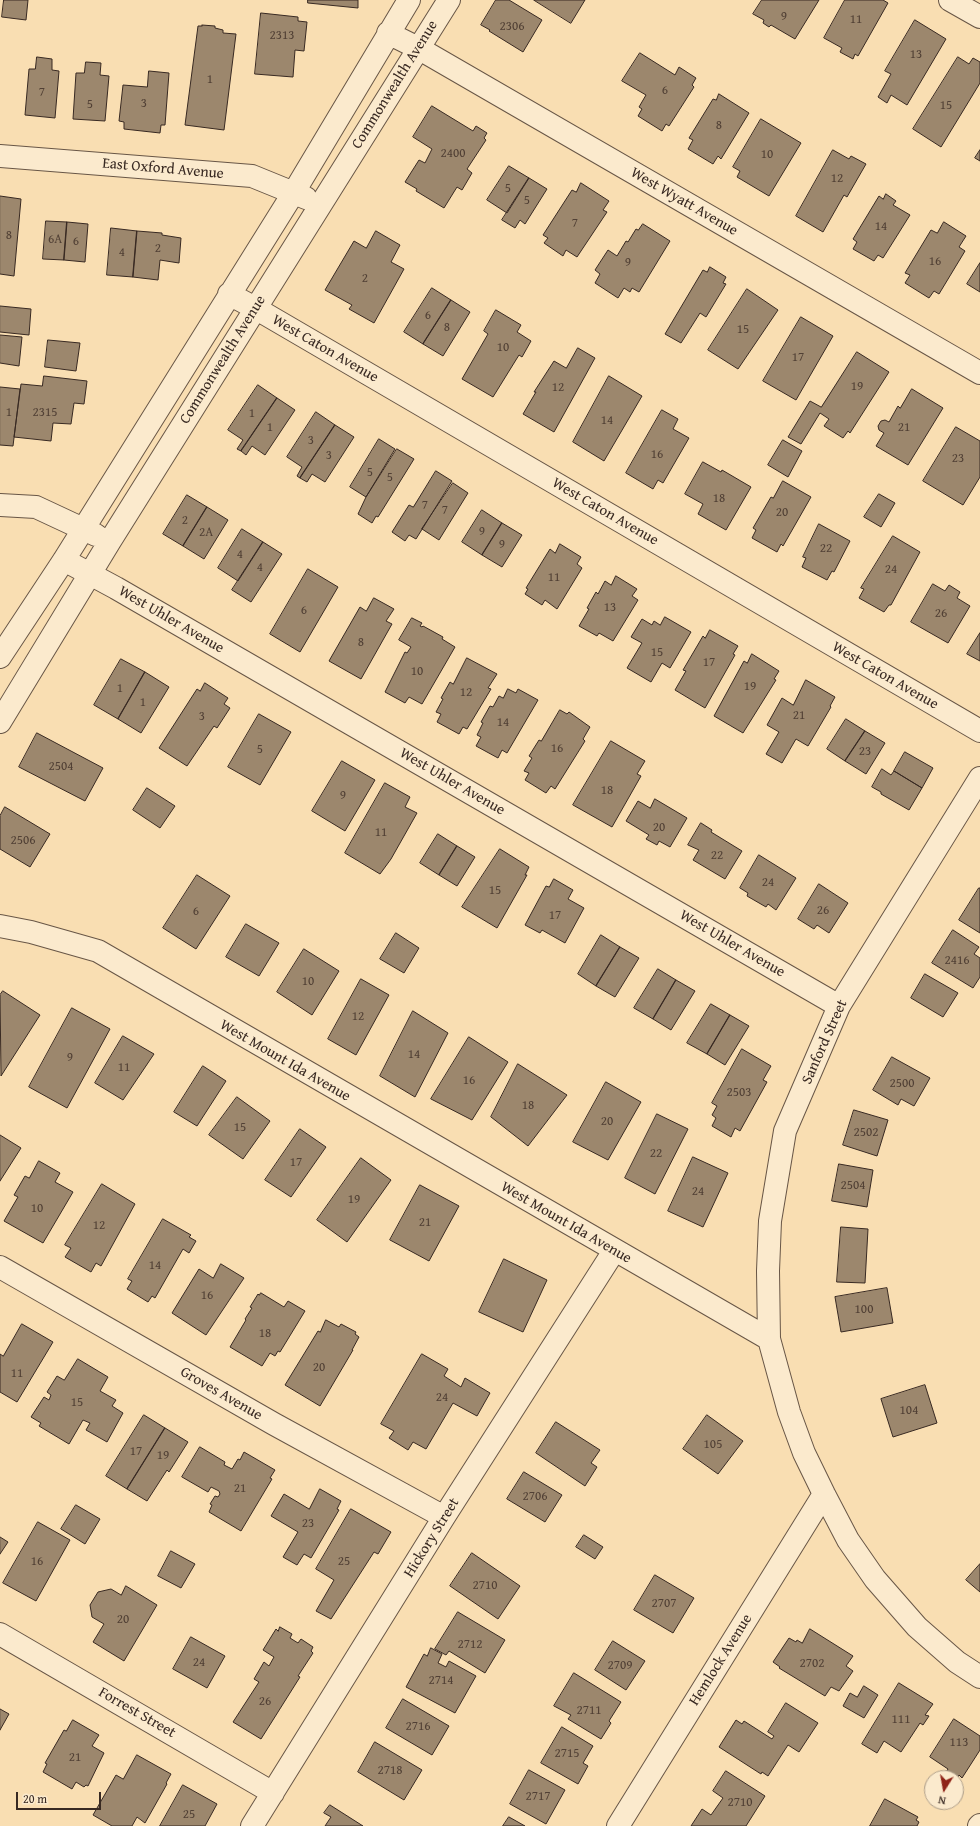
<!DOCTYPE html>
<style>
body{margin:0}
#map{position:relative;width:980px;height:1826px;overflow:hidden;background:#f9deb2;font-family:"Gentium Book Plus",serif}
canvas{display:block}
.north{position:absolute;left:924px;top:1770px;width:40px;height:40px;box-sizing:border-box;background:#fbeacd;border:1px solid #ad9d89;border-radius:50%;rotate:191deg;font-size:11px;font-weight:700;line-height:16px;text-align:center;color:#382922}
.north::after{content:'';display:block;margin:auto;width:14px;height:18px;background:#8f2418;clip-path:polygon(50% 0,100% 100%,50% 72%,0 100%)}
.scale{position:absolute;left:16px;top:1792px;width:85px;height:18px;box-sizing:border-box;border:2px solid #382922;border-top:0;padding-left:5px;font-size:12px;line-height:14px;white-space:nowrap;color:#382922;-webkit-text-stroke:3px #fbeacd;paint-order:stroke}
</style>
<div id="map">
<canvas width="980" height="1826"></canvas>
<div class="north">N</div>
<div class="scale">20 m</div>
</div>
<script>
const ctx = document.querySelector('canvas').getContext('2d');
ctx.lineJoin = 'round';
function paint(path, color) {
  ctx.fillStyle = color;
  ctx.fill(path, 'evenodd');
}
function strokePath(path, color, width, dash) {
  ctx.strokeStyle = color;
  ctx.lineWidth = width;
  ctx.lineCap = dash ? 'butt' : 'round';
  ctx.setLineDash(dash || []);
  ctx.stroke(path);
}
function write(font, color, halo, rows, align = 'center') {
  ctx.font = font + ' "Gentium Book Plus",serif';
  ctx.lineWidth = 3;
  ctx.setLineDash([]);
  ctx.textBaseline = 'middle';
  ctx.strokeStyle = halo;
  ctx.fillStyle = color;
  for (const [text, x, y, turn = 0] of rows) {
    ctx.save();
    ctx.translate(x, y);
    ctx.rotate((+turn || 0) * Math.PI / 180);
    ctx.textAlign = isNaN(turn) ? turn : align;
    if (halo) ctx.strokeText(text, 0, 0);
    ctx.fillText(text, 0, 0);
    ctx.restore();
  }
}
const building = new Path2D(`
 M4 0H28L26 20 2 17Z
 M308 0H358V8L308 3Z
 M496 0H509L542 20 523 52 489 31 490 30 481 25Z
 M534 0H585L571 23Z
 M762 0H819L795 39 771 25 769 27 763 23 764 20 753 14Z
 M845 0H883L888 3 858 56 855 54 853 59 840 52 842 48 824 38Z
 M261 13 298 17V21L307 22 304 51 295 50 293 77 255 74Z
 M915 20 946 39 907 105 891 95 887 103 878 97 891 74 885 71Z
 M202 25 215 26V28L223 30V33L236 34 224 130 185 125 198 26H202Z
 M640 53 675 75 679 67 696 78 692 85 694 87 669 126 666 124 662 131 638 116 642 109 639 107 646 95 622 81Z
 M37 57 52 59V70L59 71 55 118 25 115 29 69H35Z
 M958 57 969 64 973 58 980 62V83L941 147 913 129Z
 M86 62 101 63 100 75 109 76 105 121 73 119 76 73H84Z
 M149 71 169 73 165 125H161L160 133 124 129V122L119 121 123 85 147 87Z
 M719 94 749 113 721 159 718 156 713 164 688 149 693 140 689 138 713 99 716 100Z
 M432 106 473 131 476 126 487 133 484 138 486 140 467 169 472 173 462 190 457 187 444 208 416 191 417 189 405 182 419 160 425 163 432 149 413 137Z
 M761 119 801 143 769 196 737 177 740 171 733 167Z
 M833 150 849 159 851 156 866 164 847 197 844 195 823 232 796 216Z
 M980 150V161L975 158Z
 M509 166 529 178 507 213 487 200Z
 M529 178 547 189 525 224 520 220 515 228 502 220Z
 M581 183 609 201 603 210 607 212 577 257 566 250 563 256 544 243 548 238 543 235 572 190 576 192Z
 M886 194 896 201 893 205 910 215 883 258 878 255 874 261 853 249 857 242 853 239 879 196 883 199Z
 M0 196 21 199 14 276 0 274Z
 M46 221 67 222 64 260 43 259Z
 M67 222 88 224 85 262 64 260Z
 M944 222 966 236 959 247 965 251 939 294 934 291 929 298 905 283 910 275 905 273 931 230 937 233Z
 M643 224 670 241 639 292 632 288 630 292 624 288 618 298 595 283 600 274 595 270 608 250 617 256 626 241 628 242 636 229 638 230Z
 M111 228 137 231 133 277 107 275Z
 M137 231 162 233V235L181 238 179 263 160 260 158 280 133 277Z
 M376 231 400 245 391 262 404 269 374 323 349 309 352 305 325 290 354 241 366 248Z
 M980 263V292L967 284Z
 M710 267 726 277 723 283 726 284 706 317 700 313 681 343 665 334 703 270 707 272Z
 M432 288 451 300 423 344 404 332Z
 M747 289 778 310 738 369 708 350Z
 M451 300 470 312 443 356 423 344Z
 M0 306 31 309 29 335 0 332Z
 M496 310 521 325 517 332 531 341 522 357 519 355 493 397 462 379 488 334 484 331Z
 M801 317 833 336 796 400 763 381Z
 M0 335 22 337 19 366 0 363Z
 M48 340 80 343 76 371 45 367Z
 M578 348 595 358 554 432 523 414 536 392H534L554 361 566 368Z
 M857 352 889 372 850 433 848 431 843 438 824 426 829 419 820 413 801 444 788 437 810 401 821 407Z
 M44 376 87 381 84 404 74 403 71 424 53 423 51 441 14 437 21 384 42 386Z
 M609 376 642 396 604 461 573 442Z
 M258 385 277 398 241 451 237 449 243 440 228 430Z
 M0 387 20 389 13 446 0 445Z
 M912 389 943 408 908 465 876 446 884 433 879 430 878 426 881 421 885 420 889 422 898 406 900 408Z
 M277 398 295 410 265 455 252 446 246 455 241 451Z
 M662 410 678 419 673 429 689 438 663 483 658 480 653 489 626 473Z
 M316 412 335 425 300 478 297 476 302 467 287 457Z
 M335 425 354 437 325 482 312 474 307 482 300 478Z
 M956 427 980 441V477L963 505 923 481Z
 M379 439 395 449 366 497 350 487Z
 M783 440 802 451 788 477 768 465Z
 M397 449 414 459 378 517 376 516 372 523 358 514 366 497Z
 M703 462 721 472 722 470 751 487 726 530 698 514 703 504 685 494Z
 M436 471 452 481 416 539 409 535 405 541 392 532 409 505 413 507Z
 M783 481 811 497 783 546 781 544 777 552 752 538 756 530 753 528 771 497 773 498Z
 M453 483 468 493 439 540 422 529Z
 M879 494 895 503 881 527 864 517Z
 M187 495 207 507 183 546 163 534Z
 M207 507 228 520 204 559 183 546Z
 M482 510 502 523 482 555 462 542Z
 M502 523 522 535 502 567 482 555Z
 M819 524 850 541 834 572 832 571 827 580 802 567 806 558 803 557Z
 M242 529 263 542 238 581 218 568Z
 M893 536 920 552 891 605H889L884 612 859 598 864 589 861 588Z
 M263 542 282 554 251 602 232 590Z
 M560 544 581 557 577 564 582 568 557 609 545 600 542 605 525 594 528 589 526 588 550 549 555 553Z
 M308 569 338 587 300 652 270 634Z
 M616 576 637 589 632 596 638 600 613 641 599 633 597 636 579 626 589 609 587 608 596 592 598 594 605 581 611 585Z
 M933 584 945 591 949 585 960 592 957 598 970 606 948 643 911 622Z
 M374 598 394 609 386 621 392 624 361 679 329 661 360 607 366 611Z
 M665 617 691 632 670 668 662 663 651 682 627 668 642 643 631 637 642 619 652 625 654 621 660 625Z
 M412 618 422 623 420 626 422 627 423 626 443 637 442 639 455 647 422 704 409 697 405 703 385 692 405 652 407 653 411 647 399 640Z
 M710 630 738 646 733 654 735 655 705 708 675 690 686 671 683 670 703 636 705 638Z
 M980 633V661L967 654Z
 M752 654 779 671 774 679 776 680 743 733 714 716 744 661 747 663Z
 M467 658 497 674 488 688 491 689 467 729 463 727 459 734 437 722 441 714 436 712 443 699 441 698 450 682 453 684Z
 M121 659 145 672 118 719 94 705Z
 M145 672 169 687 141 733 118 719Z
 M806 680 835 697 830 706 831 707 808 746 796 739 782 763 766 754 779 732 767 725 782 698 793 705Z
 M205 683 228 698 224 704 230 708 217 728 214 726 187 766 159 748 197 689 200 691Z
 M508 689 516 693 518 689 538 700 507 753 502 750 498 758 476 746 481 737 477 735 483 723 481 722 490 706 493 707 499 696 503 698Z
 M560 710 567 714 569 712 590 727 583 739 585 741 555 789 551 786 546 793 525 780 529 773 524 771 532 758 529 756 539 740 541 741Z
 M259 714 291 732 260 785 228 767Z
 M846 719 865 731 845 761 827 749Z
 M865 731 885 743 866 774 845 761Z
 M37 733 103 768 85 801 19 767Z
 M611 741 645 761 637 774 641 776 612 827 573 805Z
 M905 752 933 768 922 788 894 771Z
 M342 761 375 780 345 831 312 811Z
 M882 769 891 775 894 771 922 788 909 810 881 794V792L872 787Z
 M385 783 410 797 405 807 417 813 391 859 380 874 345 853Z
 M147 788 175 806 160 828 133 810Z
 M655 799 687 818 670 847 659 841 657 845 646 839 649 835 626 821 638 801 650 808Z
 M5 807 50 834 30 867 0 849V816Z
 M701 823 712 830 711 832 742 851 725 879 693 860 699 850 688 845Z
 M438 834 457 846 439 875 420 863Z
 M457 846 475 857 457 886 439 875Z
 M500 849 529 867 525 875H527L497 928 462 907Z
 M759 855 796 878 776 910 768 904 766 907 747 896 748 893 740 888Z
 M197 875 230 896 196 949 163 928Z
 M554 879 573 890 568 899 584 908 565 943 542 930 540 933 525 925 546 886 549 887Z
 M819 884 848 903 829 933 817 925 814 929 798 919Z
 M979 888H980V933L959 920Z
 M246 924 279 943 259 976 226 957Z
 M953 930 979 947 974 954 980 958V977L973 988 932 963Z
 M396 933 419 948 404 973 380 959Z
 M601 935 620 947 596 986 578 974Z
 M620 947 639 958 615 997 596 986Z
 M304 949 339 971 312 1015 277 992Z
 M658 969 676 980 653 1019 634 1008Z
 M925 974 958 993 943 1017 911 998Z
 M361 979 389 995 356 1055 328 1039Z
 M676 980 695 991 671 1030 653 1019Z
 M3 991 40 1015 1 1076 0 995Z
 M711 1004 730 1015 707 1054 687 1043Z
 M72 1008 110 1029 67 1108 29 1087Z
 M413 1011 448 1033 415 1097 380 1076Z
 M730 1015 749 1026 725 1065 707 1054Z
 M123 1036 154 1054 123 1100 95 1083Z
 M469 1037 508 1062 472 1120 431 1099Z
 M742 1049 771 1066 763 1080 767 1082 740 1131 735 1128 731 1137 712 1126 716 1118 712 1115 717 1106 712 1103Z
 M892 1057 930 1078 914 1106 901 1099 898 1105 873 1090Z
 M518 1064 567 1095 528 1146 491 1117Z
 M203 1066 226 1081 197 1126 174 1112Z
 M606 1082 641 1102 608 1160 573 1142Z
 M237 1097 270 1121 243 1159 209 1135Z
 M854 1110 888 1120 877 1156 843 1145Z
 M657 1114 688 1129 655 1194 625 1178Z
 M300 1129 326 1147 291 1197 265 1180Z
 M0 1135 21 1148 0 1181Z
 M693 1157 728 1173 703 1227 668 1211Z
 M361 1158 391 1180 347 1242 317 1220Z
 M39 1161 60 1173 55 1182 73 1192 43 1243 4 1221 18 1197 14 1195 25 1176 29 1178Z
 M839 1164 873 1170 867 1207 832 1201Z
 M102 1184 135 1204 101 1266 96 1263 91 1272 65 1257 71 1248 65 1245Z
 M420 1185 459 1206 429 1261 390 1240Z
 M163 1219 191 1235 189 1237 196 1241 189 1253 183 1249 155 1298 152 1296 148 1302 127 1289 132 1281 128 1279Z
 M841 1227 868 1229 865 1283 837 1282Z
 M504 1259 547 1280 523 1332 479 1312Z
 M221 1264 244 1278 206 1335 172 1313 199 1269 213 1278Z
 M887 1288 893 1323 841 1332 835 1297Z
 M261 1293 284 1307 288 1301 305 1311 280 1352 278 1351 275 1356 270 1353 262 1366 230 1347 246 1320 245 1319 252 1308 250 1307 258 1294 259 1295Z
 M326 1320 339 1327 341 1324 356 1332 355 1334 359 1337 352 1350H353L320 1406 285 1385 318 1331 320 1332Z
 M22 1324 53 1342 17 1402 0 1392V1354L3 1356Z
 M422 1354 448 1369 444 1376 461 1387 465 1378 490 1393 477 1416 453 1403 426 1449 413 1442 408 1450 389 1438 394 1431 381 1424Z
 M78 1359 108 1377 100 1391 116 1400 112 1406 123 1413 107 1442 86 1430 90 1423 83 1420 69 1444 39 1426 41 1423 31 1417 44 1397 49 1400 51 1395 47 1392 57 1376 64 1380Z
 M925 1385 937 1423 893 1437 881 1399Z
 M144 1415 165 1428 127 1489 106 1476Z
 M707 1415 743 1441 718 1474 683 1449Z
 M556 1422 600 1450 591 1463 597 1467 585 1486 536 1453Z
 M165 1428 188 1442 169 1472 167 1470 147 1501 127 1489Z
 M200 1447 225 1462 224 1465 232 1469 238 1459 240 1460 244 1452 275 1470 270 1478 272 1479 241 1531 209 1512 212 1505 210 1504 215 1496 218 1497 220 1494 219 1491 211 1487 208 1492 182 1477Z
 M524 1472 562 1495 545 1522 507 1499Z
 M320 1489 341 1501 337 1509 339 1510 311 1558 304 1554 297 1565 283 1557 298 1532 271 1516 284 1494 309 1509Z
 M76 1505 100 1519 85 1544 61 1529Z
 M351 1509 391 1532 378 1554 374 1552 331 1619 316 1611 334 1580 316 1569Z
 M38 1522 70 1540 36 1601 3 1583Z
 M584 1535 603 1547 595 1559 576 1547Z
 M0 1537 8 1542 0 1554Z
 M171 1551 195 1564 181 1588 158 1576Z
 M472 1553 520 1586 498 1619 450 1586Z
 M980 1564V1592L966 1580Z
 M655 1575 694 1598 673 1633 634 1610Z
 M126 1586 157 1605 124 1661 93 1642 104 1624 92 1617 90 1605 98 1592 111 1589 121 1595Z
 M458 1612 505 1640 485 1673 449 1651 446 1655 435 1649Z
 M280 1627 292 1634 290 1638 298 1643 301 1639 313 1647 311 1651 313 1653 298 1676 300 1677 261 1739 233 1722 259 1682 254 1679 264 1662 269 1666 274 1657 263 1650 276 1629 278 1631Z
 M810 1629 853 1656 846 1666 853 1671 839 1691 831 1687 825 1696 779 1668 780 1667 773 1662 789 1638 796 1642 797 1640 802 1643Z
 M191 1637 225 1656 207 1688 173 1669Z
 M613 1641 645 1661 626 1690 595 1670Z
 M431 1648 442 1654 438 1663 446 1667 449 1661 476 1676 455 1713 406 1687 424 1654 427 1656Z
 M574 1673 621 1702 609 1721 611 1723 601 1739 568 1719 571 1715 554 1706Z
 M899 1683 933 1704 925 1715 929 1716 923 1725 920 1723 901 1752 884 1741 877 1753 862 1744Z
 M864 1686 878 1695 864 1718 843 1706 850 1693 857 1697Z
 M403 1699 449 1726 432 1755 386 1728Z
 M786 1703 818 1723 799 1752 788 1745 768 1776 762 1772 761 1774 719 1747 736 1720 742 1724 744 1721 772 1739 774 1736 768 1732Z
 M0 1709 9 1714 0 1730Z
 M954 1719 980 1736V1750L962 1778 959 1775 956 1780V1778H951L945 1774 948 1769 930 1757Z
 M73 1720 99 1735 92 1746 104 1753 88 1786 86 1785 84 1787 76 1782 72 1789 43 1772 47 1764 45 1763 64 1730 66 1731Z
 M562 1727 593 1746 583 1763 588 1766 578 1784 541 1763Z
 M375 1742 422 1770 404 1800 358 1772Z
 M137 1755 171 1774 166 1783 167 1784 145 1823 137 1817 132 1826H112L93 1815 116 1775 123 1779Z
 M529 1770 565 1790 546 1824 510 1804Z
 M726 1771 765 1796 746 1826H691L702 1809 711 1815 723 1798 713 1791Z
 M183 1785 217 1804 205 1826H160Z
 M885 1799 918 1817 916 1820 919 1822 917 1826H870Z
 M330 1805 363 1826H325L331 1817 324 1813Z
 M509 1817 525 1826H503Z`);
paint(building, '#9c876d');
strokePath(building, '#382922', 1);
const minor = new Path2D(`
 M950 0 980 17
 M388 33 418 48 980 373
 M0 156 252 176 306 198
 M229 294 255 308 980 731
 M0 505 36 507 96 535
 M64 560 116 588 839 1006
 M0 657 64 560 294 192 409 0
 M0 722 110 541 449 0
 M980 778 839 1006 785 1131 770 1221 768 1271 769 1339 789 1412 804 1453 824 1494 848 1540 875 1579 917 1627 957 1662 980 1677
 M0 926 31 932 98 951 769 1339
 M0 1267 274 1424 444 1517
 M0 1634 273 1793
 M252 1826 444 1517 614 1251
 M618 1826 824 1494
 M979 1826 980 1825`);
strokePath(minor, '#685646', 24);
strokePath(minor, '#fbeacd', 22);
write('13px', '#514035', null, [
 ["9",784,17],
 ["11",856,20],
 ["2306",512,27],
 ["2313",282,36],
 ["13",916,55],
 ["1",210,80],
 ["6",665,91],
 ["7",42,93],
 ["3",144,104],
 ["5",90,105],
 ["15",946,106],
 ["8",719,126],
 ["2400",453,154],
 ["10",767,155],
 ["12",837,179],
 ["5",508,189],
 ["5",527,201],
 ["7",575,224],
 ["14",881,227],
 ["8",9,236],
 ["6A",55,240],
 ["6",76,242],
 ["2",158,249],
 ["4",122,253],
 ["16",935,262],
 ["9",628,263],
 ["2",365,279],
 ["6",428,316],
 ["8",447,328],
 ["15",743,330],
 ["10",503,348],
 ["17",798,358],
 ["19",857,387],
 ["12",558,388],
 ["1",9,413],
 ["2315",45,413],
 ["1",252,414],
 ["14",607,421],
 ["1",270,428],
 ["21",904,428],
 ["3",311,441],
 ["16",657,455],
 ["3",329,456],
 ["23",958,459],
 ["5",370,473],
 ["5",390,478],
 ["18",719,499],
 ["7",425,506],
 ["7",445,511],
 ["20",782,513],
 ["2",185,521],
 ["9",482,532],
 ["2A",206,533],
 ["9",502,545],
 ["22",826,549],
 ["4",240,555],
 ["4",260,568],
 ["24",891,570],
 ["11",554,578],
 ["13",610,608],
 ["6",304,611],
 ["26",941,614],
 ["8",361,643],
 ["15",657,653],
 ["17",709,663],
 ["10",417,672],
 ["19",750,687],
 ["1",120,689],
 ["12",466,693],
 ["1",143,703],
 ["21",799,716],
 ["3",202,717],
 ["14",503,723],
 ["16",557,749],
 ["5",260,750],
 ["23",865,752],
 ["2504",61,767],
 ["18",607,791],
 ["9",343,796],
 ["20",659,828],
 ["11",381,833],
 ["2506",23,841],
 ["22",717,856],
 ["24",768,883],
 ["15",495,891],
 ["26",823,911],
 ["6",196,912],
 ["17",555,916],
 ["2416",957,961],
 ["10",308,982],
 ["12",358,1017],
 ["14",414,1055],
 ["9",70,1058],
 ["11",124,1068],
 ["16",469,1081],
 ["2500",902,1084],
 ["2503",739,1093],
 ["18",528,1106],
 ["20",607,1122],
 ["15",240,1128],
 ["2502",866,1133],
 ["22",656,1154],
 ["17",296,1163],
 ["2504",853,1186],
 ["24",698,1192],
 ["19",354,1200],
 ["10",37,1209],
 ["21",425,1223],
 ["12",99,1226],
 ["14",155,1266],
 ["16",207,1296],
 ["100",864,1310],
 ["18",265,1334],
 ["20",319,1368],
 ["11",17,1374],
 ["24",442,1398],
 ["15",77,1403],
 ["104",909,1411],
 ["105",713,1445],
 ["17",136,1452],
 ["19",163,1456],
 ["21",240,1489],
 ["2706",535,1497],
 ["23",308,1524],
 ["16",37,1562],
 ["25",344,1562],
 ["2710",485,1586],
 ["2707",664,1604],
 ["20",123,1620],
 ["2712",470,1645],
 ["24",199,1663],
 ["2702",812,1664],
 ["2709",620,1666],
 ["2714",441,1681],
 ["26",265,1702],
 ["2711",589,1711],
 ["111",901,1720],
 ["2716",418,1727],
 ["113",959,1743],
 ["2715",567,1754],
 ["21",75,1758],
 ["2718",390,1771],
 ["2717",538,1797],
 ["2710",740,1803],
 ["25",189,1815]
]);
write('15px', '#382922', '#fbeacd', [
 ["Commonwealth Avenue",395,85,-58],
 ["East Oxford Avenue",163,169,5],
 ["West Wyatt Avenue",684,202,30],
 ["West Caton Avenue",325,349,30],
 ["Commonwealth Avenue",223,360,-58],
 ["West Caton Avenue",605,512,30],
 ["West Uhler Avenue",171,620,30],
 ["West Caton Avenue",885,676,30],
 ["West Uhler Avenue",452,782,30],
 ["West Uhler Avenue",732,944,30],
 ["Sanford Street",825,1042,-66],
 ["West Mount Ida Avenue",285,1061,30],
 ["West Mount Ida Avenue",566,1223,30],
 ["Groves Avenue",221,1394,30],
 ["Hickory Street",432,1538,-58],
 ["Hemlock Avenue",721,1660,-58],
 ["Forrest Street",137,1713,30]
]);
</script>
